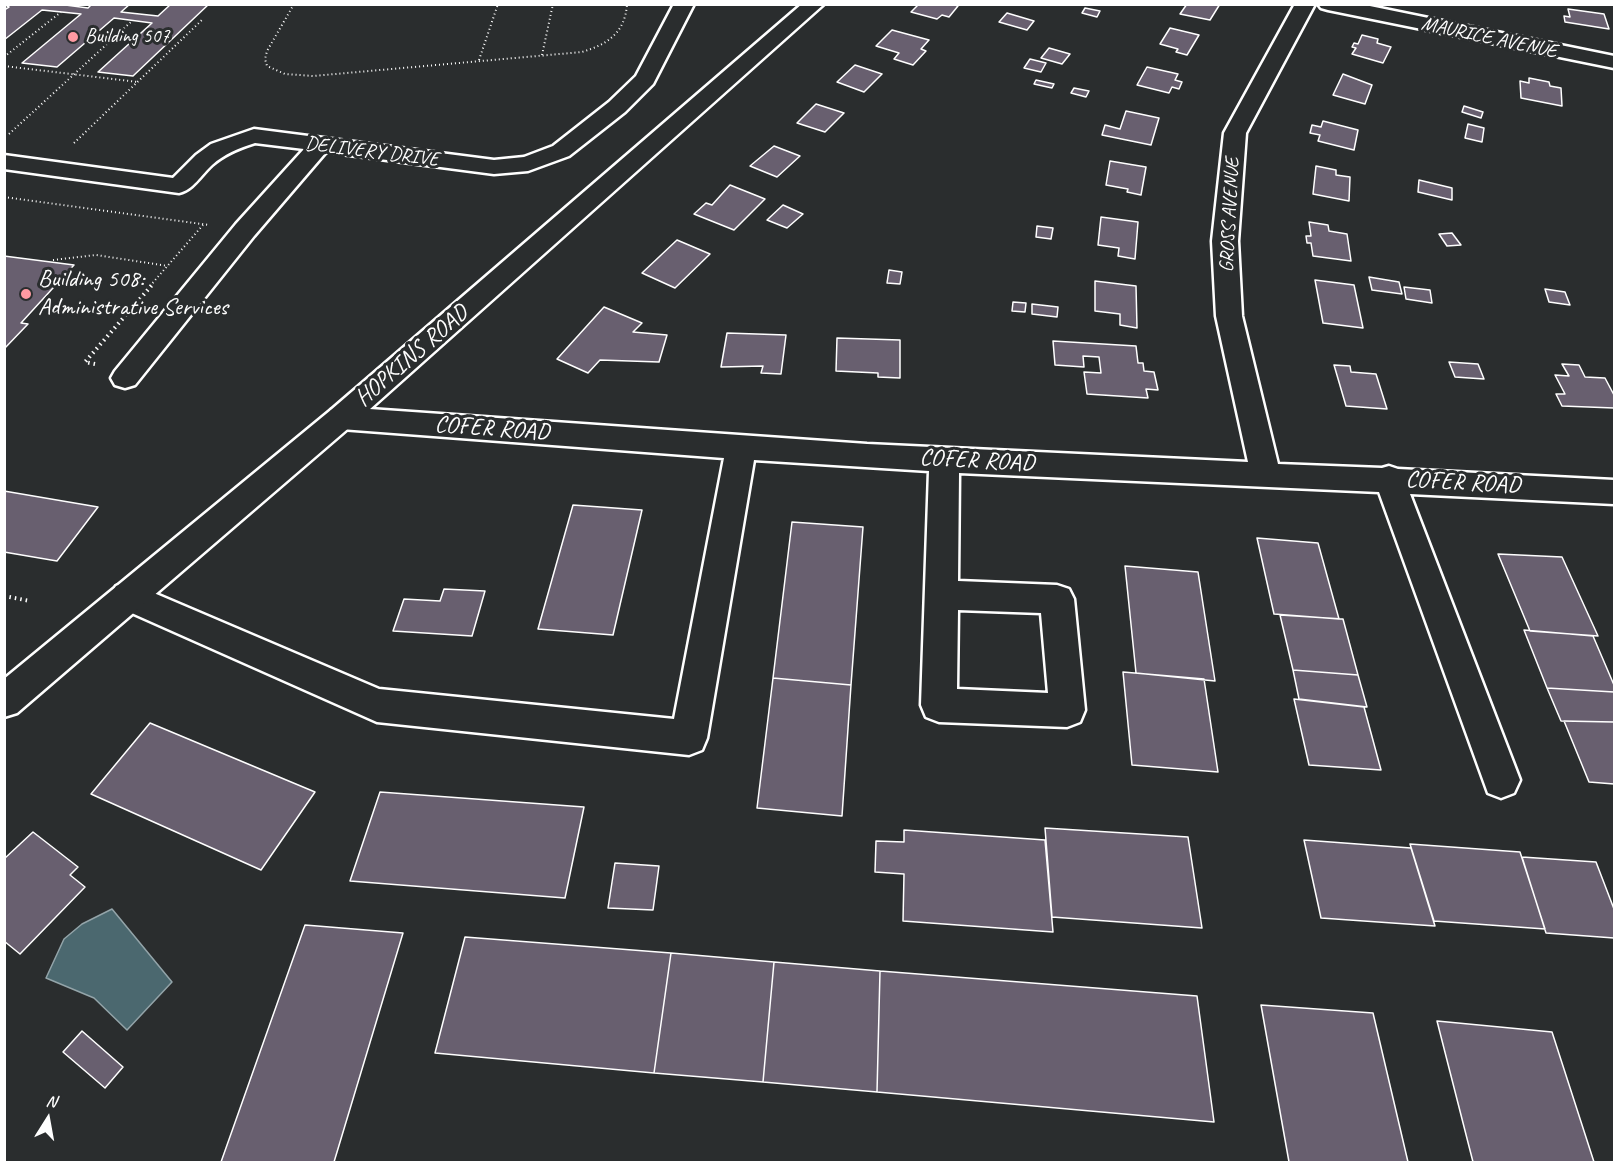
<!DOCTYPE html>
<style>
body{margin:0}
#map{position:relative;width:1619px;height:1167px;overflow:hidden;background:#2a2d2e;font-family:Caveat,sans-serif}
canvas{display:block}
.frame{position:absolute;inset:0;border:6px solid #fff;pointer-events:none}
.north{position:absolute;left:18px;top:1089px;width:60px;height:60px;-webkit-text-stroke:4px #2a2d2e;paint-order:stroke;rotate:11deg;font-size:16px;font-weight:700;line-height:24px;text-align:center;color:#fff}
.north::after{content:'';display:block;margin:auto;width:21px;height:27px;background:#fff;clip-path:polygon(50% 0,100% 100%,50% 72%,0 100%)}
</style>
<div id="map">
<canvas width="1619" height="1167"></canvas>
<div class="frame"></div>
<div class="north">N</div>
</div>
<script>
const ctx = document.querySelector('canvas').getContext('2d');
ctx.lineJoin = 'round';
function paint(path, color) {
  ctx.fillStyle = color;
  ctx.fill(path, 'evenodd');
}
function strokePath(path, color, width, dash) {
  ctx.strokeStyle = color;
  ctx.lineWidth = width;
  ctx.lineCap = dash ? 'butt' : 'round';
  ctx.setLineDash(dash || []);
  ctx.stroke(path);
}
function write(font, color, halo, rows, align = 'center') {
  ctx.font = font + ' Caveat,sans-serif';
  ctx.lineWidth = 6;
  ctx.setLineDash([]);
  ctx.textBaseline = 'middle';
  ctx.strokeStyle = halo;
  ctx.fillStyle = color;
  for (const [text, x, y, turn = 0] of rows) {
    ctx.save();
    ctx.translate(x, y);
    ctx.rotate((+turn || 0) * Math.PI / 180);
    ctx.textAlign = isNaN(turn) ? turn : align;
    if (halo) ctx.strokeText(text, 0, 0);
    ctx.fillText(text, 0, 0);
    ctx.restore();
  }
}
const water = new Path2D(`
 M112 909 172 982 127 1030 94 998 46 978 64 939 82 924Z`);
paint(water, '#4b686f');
strokePath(water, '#93a4a9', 1.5);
const building = new Path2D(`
 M4 4H58L88 8 92 4H130L121 12 158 16 171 4H209L133 76 98 72 152 23 114 18 57 67 22 63 81 14 42 10 4 40V10L9 7Z
 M919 4H953L958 6 949 17 942 15 937 19 911 12Z
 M1187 4H1220L1210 20 1180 14Z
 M1085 8 1100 11 1097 17 1082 13Z
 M1568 9 1604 14 1609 29 1565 22 1564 16 1570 17Z
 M1007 13 1034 21 1027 30 999 22Z
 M1170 28 1199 35 1187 55 1176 52 1178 49 1160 44Z
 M892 30 929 40 921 49 926 51 913 65 894 59 899 53 876 46Z
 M1362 35 1378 39 1377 43 1391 47 1383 63 1352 54 1356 48 1352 47 1354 43 1358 44Z
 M1049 48 1070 54 1062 64 1041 58Z
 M1030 59 1046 63 1041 72 1024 68Z
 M855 65 882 74 864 92 837 82Z
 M1147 67 1178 74 1175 80 1182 82 1179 89 1172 87 1169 93 1137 85Z
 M1343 74 1372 85 1365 104 1333 95Z
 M1529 78 1549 82 1550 86 1561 88 1562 106 1521 98 1520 81 1529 83Z
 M1036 80 1054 84 1052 88 1034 84Z
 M1074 88 1089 91 1086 97 1071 93Z
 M816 104 844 113 825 132 797 123Z
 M1464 106 1483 112 1481 118 1462 112Z
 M1126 111 1159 118 1151 145 1102 135 1105 125 1120 129Z
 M1323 121 1358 130 1354 150 1318 141 1320 135 1310 133 1312 125 1321 127Z
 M1468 124 1484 128 1482 142 1465 138Z
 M774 146 800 156 777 177 750 166Z
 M1110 161 1146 167 1141 195 1127 192 1128 189 1106 185Z
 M1316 166 1336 170V175L1350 177 1349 201 1313 194Z
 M1419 180 1452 188V200L1418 192Z
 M730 185 765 199 734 230 694 214 706 203 712 205Z
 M783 205 803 214 787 228 767 220Z
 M1101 217 1138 222 1135 259 1118 256 1119 248 1098 245Z
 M1309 222 1328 225 1329 231 1347 234 1351 261 1313 256 1311 243H1307L1306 236H1311Z
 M1037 226 1053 228 1051 239 1036 237Z
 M1452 233 1461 245 1447 246 1439 234Z
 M677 240 710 254 675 288 642 273Z
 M4 256 74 265 21 323 28 324 4 349Z
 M889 270 902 272 900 284 887 283Z
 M1369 277 1399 282 1402 294 1372 290Z
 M1315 280 1354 285 1363 328 1323 323Z
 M1095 281 1136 286 1137 328 1120 325V314L1095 311Z
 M1404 287 1430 290 1432 303 1406 299Z
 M1545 289 1565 292 1570 305 1549 302Z
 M1013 302 1026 303 1025 312 1012 311Z
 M1032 304 1058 307 1057 317 1032 314Z
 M604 307 642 323 633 332 667 335 659 362 600 360 588 373 557 359Z
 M727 333 786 335 781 374 761 373 763 366 721 367Z
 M837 338 900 340V378L878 377V373L836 371Z
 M1053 341 1136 346 1138 363H1143L1144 371 1154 372 1158 390 1146 389 1148 398 1087 394 1084 372 1101 373 1099 357 1083 356 1084 367 1055 365Z
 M1449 362 1478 364 1484 379 1455 377Z
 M1562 364 1579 365 1585 377 1605 378 1614 395V408L1562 406 1556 394H1565L1555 375 1569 376Z
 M1334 365 1350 366 1351 372 1376 374 1387 409 1346 406Z
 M4 491 98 507 57 561 4 552Z
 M573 505 642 510 613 635 538 629Z
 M792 522 863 527 851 685 773 678Z
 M1257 538 1318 543 1339 619 1274 614Z
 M1498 554 1562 557 1598 636 1530 631Z
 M1125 566 1198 572 1215 681 1136 673Z
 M444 589 485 591 472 636 393 631 404 599 440 601Z
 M1280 615 1343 619 1358 675 1293 670Z
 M1524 630 1593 636 1614 685V692L1547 688Z
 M1293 670 1358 675 1367 707 1299 699Z
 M1123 672 1204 679 1218 772 1132 765Z
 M773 678 851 685 842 816 757 808Z
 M1547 688 1614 692V722L1561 721Z
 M1294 699 1364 707 1381 770 1309 765Z
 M1564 721 1614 722V784L1589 782Z
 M150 723 315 792 261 870 91 794Z
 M380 792 584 807 565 898 350 881Z
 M1045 828 1188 837 1202 928 1052 917Z
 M904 830 1045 840 1053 932 903 921 904 874 875 872 876 841 904 842Z
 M33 832 78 867 70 875 85 887 20 954 4 941V859Z
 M1304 840 1411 848 1435 926 1321 918Z
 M1410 844 1520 852 1545 929 1434 921Z
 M1522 857 1596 862 1614 909V938L1546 933Z
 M615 863 659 866 653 910 608 908Z
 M305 925 403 933 334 1162H221Z
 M465 937 671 953 654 1073 435 1053Z
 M671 953 774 962 763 1082 654 1073Z
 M774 962 880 971 877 1092 763 1082Z
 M880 971 1197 996 1214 1122 877 1092Z
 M1261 1005 1373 1013 1408 1162H1289Z
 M1437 1021 1552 1032 1594 1162H1473Z
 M82 1031 123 1067 105 1088 63 1052Z`);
paint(building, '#685f6f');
strokePath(building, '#fff', 1.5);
const minor = new Path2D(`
 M674 4H694L653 84 625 112 569 156 528 171 494 174 326 152 254 236 135 385 125 388 115 385 111 378 115 371 236 224 304 149 255 143C239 148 224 154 212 165 201 175 193 190 179 193L4 169V155L173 178 196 155 211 144 254 129 494 160 524 157 553 146 609 102 636 76Z
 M1295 4H1315L1246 133 1238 241 1242 316 1278 464 1382 468 1389 466 1398 469 1614 480V504L1410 494 1520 780 1514 793 1501 798 1488 793 1379 492 959 473 958 581 1057 585 1069 589 1074 599 1085 710 1080 722 1067 727 939 722 926 717 921 705 929 471 754 460 707 738 702 750 689 755 377 722 116 606 111 596 116 586 128 582 379 689 674 719 724 458 341 429 331 426 326 418 331 410 341 407 867 444 1248 462 1216 316 1212 241 1224 133ZM958 610 1041 613 1048 693 957 689Z
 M1318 4H1360L1614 56V68L1328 10 1321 8Z`);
const major = new Path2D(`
 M802 4H824L351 426 17 713 4 717V679L331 410Z`);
strokePath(minor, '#fff', 5);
strokePath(major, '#fff', 5);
strokePath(new Path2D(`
 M294 4 267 51 265 59 267 66 285 74 313 76 582 52C608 44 625 33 627 4
 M542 55 553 4
 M4 57 61 12
 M479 60 498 4
 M4 66 138 82
 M9 134 132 21
 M74 143 203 19
 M4 197 209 225
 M53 260 96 255 168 266
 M150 286 203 225`), '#fff', 2, [1, 3]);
strokePath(new Path2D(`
 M95 364 85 362 152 285
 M4 596 30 601`), '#fff', 4, [1.5, 4]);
paint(minor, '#2a2d2e');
paint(major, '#2a2d2e');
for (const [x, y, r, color] of [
 [73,37,6,"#ff9aa2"],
 [26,294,6,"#ff9aa2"]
]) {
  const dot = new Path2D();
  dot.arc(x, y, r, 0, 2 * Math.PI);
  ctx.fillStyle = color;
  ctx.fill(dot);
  strokePath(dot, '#2a2d2e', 2);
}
write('20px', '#fff', '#2a2d2e', [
 ["Building 507",85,37]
], 'left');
write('20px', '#fff', '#2a2d2e', [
 ["MAURICE AVENUE",1489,38,12],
 ["DELIVERY DRIVE",372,152,7],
 ["GROSS AVENUE",1230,215,-87]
]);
write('24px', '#fff', '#2a2d2e', [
 ["Building 508:",38,280],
 ["Administrative Services",38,308]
], 'left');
write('24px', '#fff', '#2a2d2e', [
 ["HOPKINS ROAD",412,356,-41],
 ["COFER ROAD",492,429,4],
 ["COFER ROAD",977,461,3],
 ["COFER ROAD",1463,483,3]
]);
</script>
